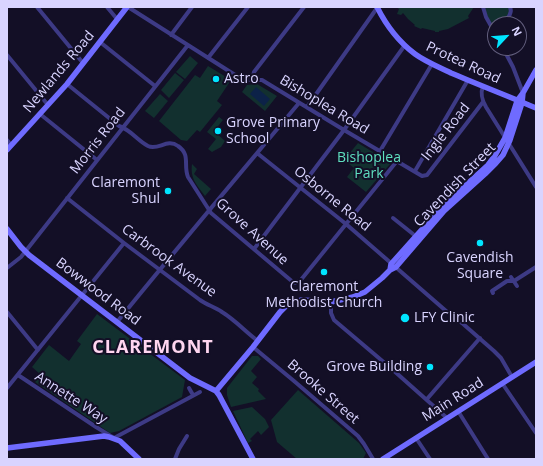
<!DOCTYPE html>
<style>
body{margin:0}
#map{position:relative;width:543px;height:466px;overflow:hidden;background:#130f26;font-family:"Open Sans",sans-serif}
canvas{display:block}
.frame{position:absolute;inset:0;border:8px solid #d9d4ff;pointer-events:none}
.north{position:absolute;left:487px;top:16px;width:40px;height:40px;box-sizing:border-box;background:#130f26;border:1px solid #625e7d;border-radius:50%;rotate:64deg;font-size:11px;font-weight:700;line-height:16px;text-align:center;color:#d9d4ff}
.north::after{content:'';display:block;margin:auto;width:14px;height:18px;background:#00e5ff;clip-path:polygon(50% 0,100% 100%,50% 72%,0 100%)}
</style>
<div id="map">
<canvas width="543" height="466"></canvas>
<div class="frame"></div>
<div class="north">N</div>
</div>
<script>
const ctx = document.querySelector('canvas').getContext('2d');
ctx.lineJoin = 'round';
function paint(path, color) {
  ctx.fillStyle = color;
  ctx.fill(path, 'evenodd');
}
function strokePath(path, color, width, dash) {
  ctx.strokeStyle = color;
  ctx.lineWidth = width;
  ctx.lineCap = dash ? 'butt' : 'round';
  ctx.setLineDash(dash || []);
  ctx.stroke(path);
}
function write(font, color, halo, rows, align = 'center') {
  ctx.font = font + ' "Open Sans",sans-serif';
  ctx.lineWidth = 4;
  ctx.setLineDash([]);
  ctx.textBaseline = 'middle';
  ctx.strokeStyle = halo;
  ctx.fillStyle = color;
  for (const [text, x, y, turn = 0] of rows) {
    ctx.save();
    ctx.translate(x, y);
    ctx.rotate((+turn || 0) * Math.PI / 180);
    ctx.textAlign = isNaN(turn) ? turn : align;
    if (halo) ctx.strokeText(text, 0, 0);
    ctx.fillText(text, 0, 0);
    ctx.restore();
  }
}
paint(new Path2D(`
 M396 7H474L468 16 469 18 448 29 439 31V32H435V31L422 28 421 29 414 26 415 25 408 19 403 13 401 15 397 14 399 9Z
 M483 7H510L511 9 503 24H495V33Z
 M190 56 198 63 185 79 176 72Z
 M208 66 231 80 217 101 222 105 200 132 197 130 187 141 181 140 159 121 195 75 200 78Z
 M175 73 184 80 169 98 161 90Z
 M257 84 277 96 265 111 242 92 247 85Z
 M160 94 168 101 154 118 145 111Z
 M219 117 223 120 214 131 225 141 221 147 212 152 208 149 216 139 207 132Z
 M358 143 391 163 366 192 347 177 354 168 344 160Z
 M192 164 197 169 194 174 211 189 205 196C197 185 190 179 192 164Z
 M97 314 185 380 182 397 119 431 110 433 35 382 41 375 32 367 49 345 69 361 81 344 77 341Z
 M252 356H258L261 359 251 371 257 377 252 383 259 389 258 391 266 399 231 407 227 395V388Z
 M298 390 359 443 366 453 363 459H297L277 442 271 420Z
 M252 407 265 419 269 427 261 435 258 431 250 439 252 441 248 443 233 411Z`), '#12302f');
paint(new Path2D(`
 M256 87 270 99 264 106 250 94Z`), '#0c2248');
strokePath(new Path2D(`
 M37 7 83 63
 M107 7 117 19
 M128 7 243 80H262L344 130 422 176 427 175 483 102
 M483 7 486 17 495 33
 M503 24C507 19 513 13 510 7
 M171 35 192 7
 M100 42 155 86
 M503 48 513 67 523 93
 M7 55 48 105
 M208 58 248 7
 M252 80 254 72 304 7
 M67 84 119 126C131 130 137 140 148 146 158 151 167 138 178 146 191 155 183 165 188 177L211 213 294 283 300 281 397 161
 M483 86C480 94 482 100 486 107L536 187
 M307 107 377 8
 M40 114 97 160
 M7 140 11 145
 M380 151 432 64
 M257 153 346 224 453 317 462 323 494 351 501 358 512 377
 M415 171 468 80
 M67 198 124 243 200 300C207 305 215 307 222 312 235 320 246 332 258 341
 M393 218 413 234
 M254 249 344 130 405 45
 M7 268 21 257 188 45
 M511 277 517 286
 M493 293 492 291 507 281H514L536 267
 M331 302V313L334 320 393 370 447 418
 M7 312 38 350
 M117 322C177 248 238 176 299 103
 M253 347 294 381 358 436 364 444 373 459
 M18 375 96 427 114 438 200 392
 M502 383 536 433
 M7 388 124 243
 M189 388 193 395
 M427 399 480 338
 M458 411 488 459
 M416 438 430 459
 M175 459 179 449 187 436`), '#3d3a85', 4);
strokePath(new Path2D(`
 M377 7C386 25 399 42 415 54 426 62 439 67 451 73 479 85 508 96 536 108
 M7 150 67 84 127 7
 M7 229 21 247 29 255 190 378 216 391 219 395 253 459
 M390 270 391 264 442 207 488 165 494 157 505 138 517 101 523 93 536 70
 M216 391 253 347 280 312 287 305 294 302 302 300 331 302 353 297 365 292 382 278 390 270 396 267 444 211 485 174 496 163 503 155 510 140 522 103 523 93
 M7 448 80 439 104 436 109 437 120 441 139 459
 M383 459 536 362`), '#6f6bff', 5.5);
for (const [x, y, r, color] of [
 [216,79,4,"#00e5ff"],
 [218,131,4,"#00e5ff"],
 [168,191,4,"#00e5ff"],
 [480,243,4,"#00e5ff"],
 [324,272,4,"#00e5ff"],
 [405,318,5,"#00e5ff"],
 [430,367,4,"#00e5ff"]
]) {
  const dot = new Path2D();
  dot.arc(x, y, r, 0, 2 * Math.PI);
  ctx.fillStyle = color;
  ctx.fill(dot);
  strokePath(dot, '#130f26', 1.5);
}
write('14px', '#d9d4ff', '#130f26', [
 ["Protea Road",463,63,25],
 ["Newlands Road",59,72,-50],
 ["Bishoplea Road",324,105,31],
 ["Ingle Road",446,132,-52],
 ["Morris Road",98,141,-52],
 ["Cavendish Street",455,185,-46],
 ["Osborne Road",332,199,39],
 ["Grove Avenue",252,232,42],
 ["Carbrook Avenue",169,261,36],
 ["Bowwood Road",98,292,37],
 ["Brooke Street",323,392,41],
 ["Annette Way",71,398,33],
 ["Main Road",453,400,-32]
]);
write('14px', '#d9d4ff', '#130f26', [
 ["Astro",224,79],
 ["Grove Primary",226,123],
 ["School",226,139],
 ["Claremont",160,183,"right"],
 ["Shul",160,199,"right"],
 ["Cavendish",480,258,"center"],
 ["Square",480,274,"center"],
 ["Claremont",324,287,"center"],
 ["Methodist Church",324,303,"center"],
 ["LFY Clinic",414,318],
 ["Grove Building",422,367,"right"]
], 'left');
write('14px', '#5fe0c0', '#130f26', [
 ["Bishoplea",369,158],
 ["Park",369,174]
]);
ctx.letterSpacing = '1px';
write('bold 18px', '#ffd6f0', '#130f26', [
 ["CLAREMONT",153,348]
]);
ctx.letterSpacing = '0px';
</script>
